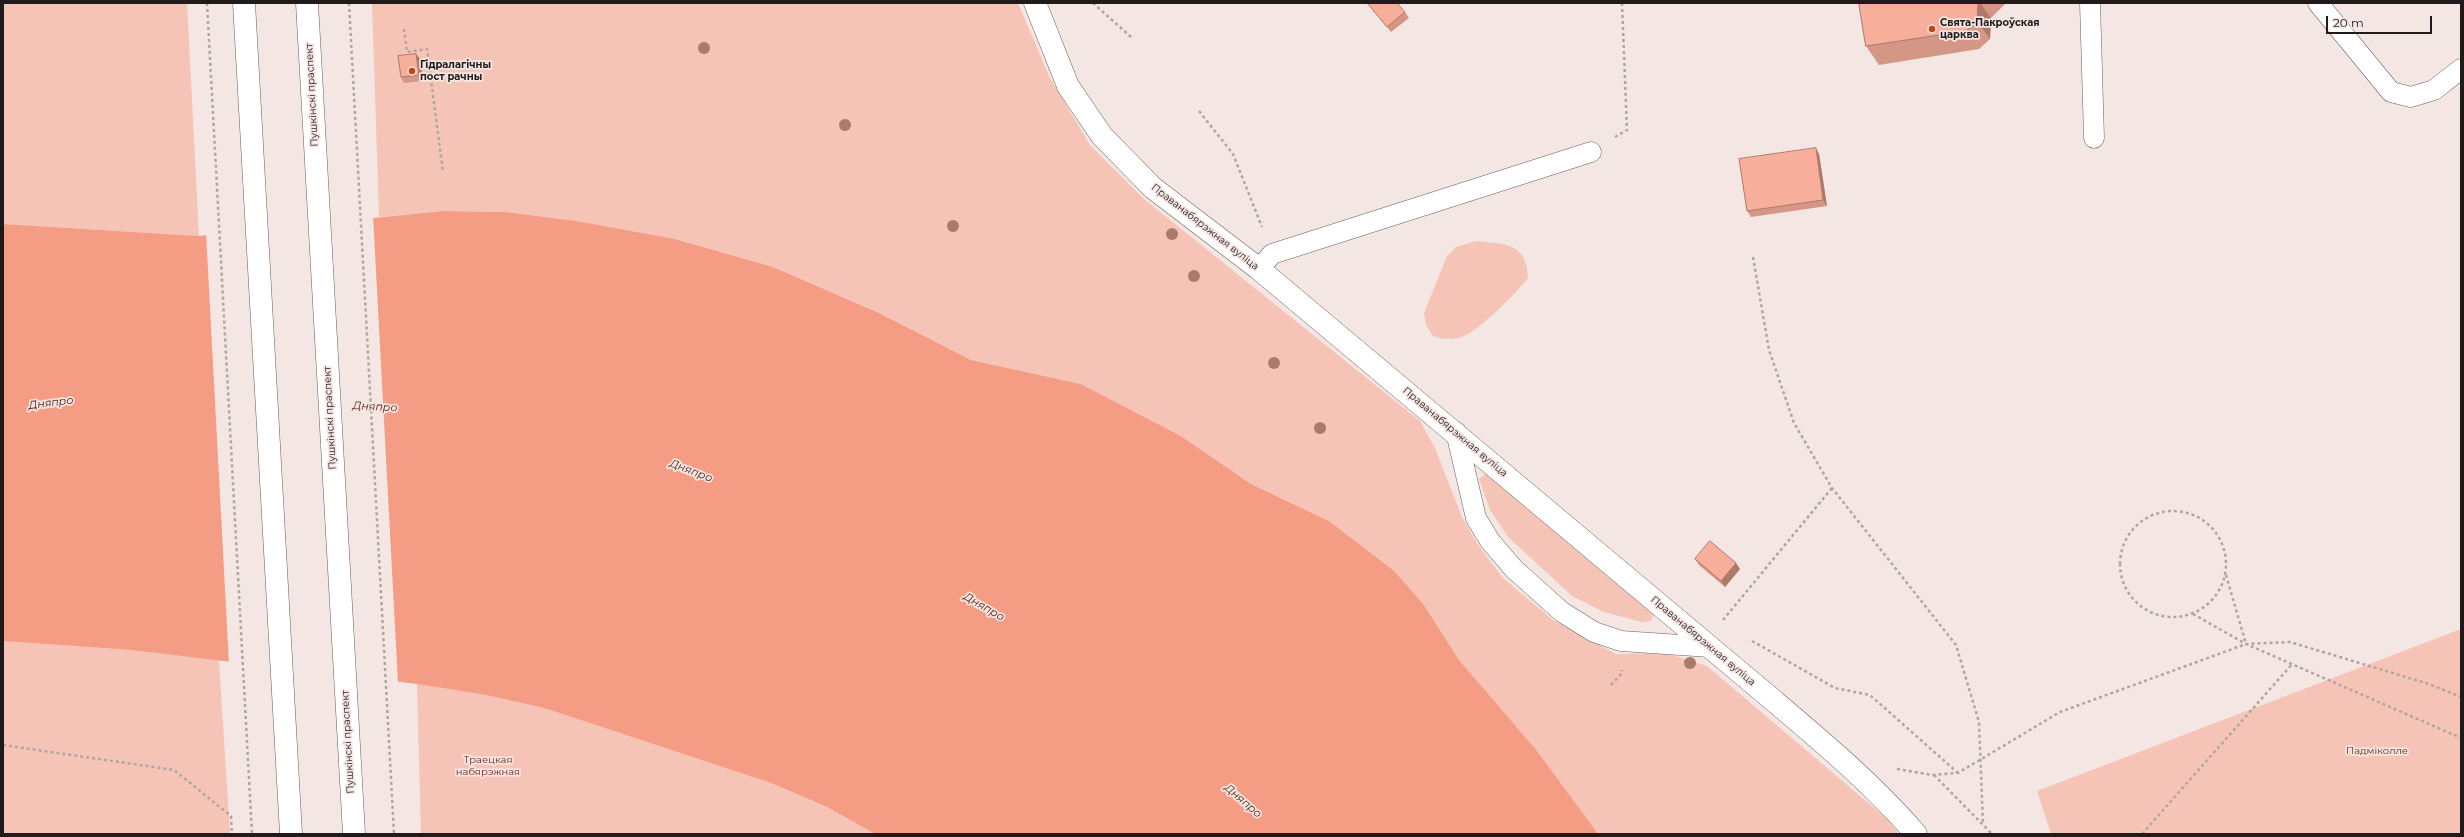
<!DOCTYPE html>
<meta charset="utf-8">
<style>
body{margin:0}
#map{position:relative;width:2464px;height:837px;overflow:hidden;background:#f4e6e2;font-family:Montserrat,sans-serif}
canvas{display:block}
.frame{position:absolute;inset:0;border:4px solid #201b1a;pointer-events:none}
.scale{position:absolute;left:2326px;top:16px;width:106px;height:18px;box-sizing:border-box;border:2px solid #201b1a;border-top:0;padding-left:5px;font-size:12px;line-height:14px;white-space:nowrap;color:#201b1a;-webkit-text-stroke:3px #f4e6e2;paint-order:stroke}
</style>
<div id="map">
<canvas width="2464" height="837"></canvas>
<div class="frame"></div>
<div class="scale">20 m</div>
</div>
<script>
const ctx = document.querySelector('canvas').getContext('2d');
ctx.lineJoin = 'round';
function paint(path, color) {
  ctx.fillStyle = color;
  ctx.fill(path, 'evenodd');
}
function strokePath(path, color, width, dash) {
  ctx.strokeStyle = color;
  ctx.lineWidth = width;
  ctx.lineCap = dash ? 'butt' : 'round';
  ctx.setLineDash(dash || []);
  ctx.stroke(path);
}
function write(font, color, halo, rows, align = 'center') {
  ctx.font = font + ' Montserrat,sans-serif';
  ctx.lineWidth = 3.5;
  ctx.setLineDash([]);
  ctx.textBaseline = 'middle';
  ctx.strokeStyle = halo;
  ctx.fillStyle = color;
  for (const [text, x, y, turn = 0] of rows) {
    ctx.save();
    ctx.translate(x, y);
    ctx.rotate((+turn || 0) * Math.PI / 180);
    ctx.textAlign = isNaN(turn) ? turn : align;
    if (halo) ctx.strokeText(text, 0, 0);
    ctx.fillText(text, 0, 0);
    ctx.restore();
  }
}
paint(new Path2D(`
 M3 3H187L199 236 3 224Z
 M372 3H1018L1050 78 1090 145 1144 199 1420 421 1435 448 1462 517 1478 545 1503 578 1553 620 1616 654 1666 653 1707 666 1886 818 1899 834H1598L1459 660 1424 605 1329 521 1251 484 1181 436 1081 384 971 360 879 313 773 267 675 239 577 221 505 212 442 211 379 217Z
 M1476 241C1505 244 1527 242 1528 278 1516 293 1481 329 1464 336 1453 341 1444 339 1433 336L1426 325 1424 313 1447 256 1456 247Z
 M1485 474 1495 478 1655 612 1651 621 1642 622 1604 612 1572 596 1508 537 1490 510 1479 479Z
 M2461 629V834H2051L2037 791Z
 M3 641 131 650 219 660 230 834H3Z
 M417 684 486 695 544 708 771 783 827 807 875 834H421Z`), '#f6c4b7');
paint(new Path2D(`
 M442 211 505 212 577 221 675 239 773 267 879 313 971 360 1081 384 1181 436 1251 484 1329 521 1394 571 1424 605 1459 660 1537 751 1598 834H875L827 807 771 783 544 708 486 695 417 684 131 650 3 641V224L199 236Z`), '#f59c84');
paint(new Path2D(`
 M373 215 398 683 229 664 206 233Z`), '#f4e6e2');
const lane = new Path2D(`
 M2090 3 2094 138
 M2318 3 2391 92 2411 97 2434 90 2461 69
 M1259 269 1272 254 1591 152
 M1456 432 1476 518 1490 541 1514 569 1562 612 1594 632 1621 641 1710 647`);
const street = new Path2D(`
 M1035 3 1068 86 1102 136 1153 188 1259 269 1767 695C1819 739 1871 782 1916 834`);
const primary = new Path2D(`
 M244 3 291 834
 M307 3 354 834`);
strokePath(lane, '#6b5f5c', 21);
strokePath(street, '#6b5f5c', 23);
strokePath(primary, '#6b5f5c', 23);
strokePath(new Path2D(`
 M207 3 252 834
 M349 3 394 834
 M1093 3 1131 37
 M404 29 407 52 427 49 443 172
 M1199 111 1233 154 1262 227
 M1615 137 1627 130 1622 3
 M1753 257 1769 350 1794 423 1832 488 1956 645 1979 722 1983 824
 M2120 564a53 53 0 1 1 106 0a53 53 0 1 1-106 0Z
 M2226 575 2246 644
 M2193 614 2246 644 2461 738
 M1723 620 1832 488
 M1752 641 1835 688 1870 695 1958 773
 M1611 685 1622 673V670
 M3 745 174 770 231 816 232 834
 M1897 769 1933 775 1958 773 2060 712 2246 644 2290 642 2429 684 2461 697
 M1934 775 1992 834
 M2142 834 2293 663`), '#b0a5a2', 2.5, [3, 3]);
strokePath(lane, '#fff', 20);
strokePath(street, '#fff', 22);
strokePath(primary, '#fff', 22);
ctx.fillStyle = '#ab7a6c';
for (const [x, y] of [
 [704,48],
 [845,125],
 [953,226],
 [1172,234],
 [1194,276],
 [1274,363],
 [1320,428],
 [1690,663]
]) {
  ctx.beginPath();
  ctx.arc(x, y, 6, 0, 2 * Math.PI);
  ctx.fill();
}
paint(new Path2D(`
 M1859 3H2006L1991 18 1990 39 1979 49 1879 65 1866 46Z
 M1368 4 1405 12 1409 18 1391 32Z
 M416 54 420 59 423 81 404 83 401 77Z
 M1819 154 1827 206 1751 217 1747 211Z
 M1695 559 1740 569 1725 587 1699 565Z`), '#d49685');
paint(new Path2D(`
 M1978 3H1980L1991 18 1990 39 1977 21Z
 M416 54 420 59 423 81 419 75Z
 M1816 148 1819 154 1827 206 1823 200Z
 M1736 563 1740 569 1725 587 1721 581Z`), '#ad7a6c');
const building = new Path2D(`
 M1370 3H1397L1405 12 1387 27 1368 4Z
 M1859 3H1978L1977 21 1966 31 1866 46Z
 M416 54 419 75 401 77 398 56Z
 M1816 148 1823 200 1747 211 1739 159Z
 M1710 541 1736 563 1721 581 1695 559Z`);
paint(building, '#f7ae9b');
strokePath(building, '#ad7a6c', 1);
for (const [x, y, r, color] of [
 [1932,29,4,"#ca411a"],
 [412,71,4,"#ca411a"]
]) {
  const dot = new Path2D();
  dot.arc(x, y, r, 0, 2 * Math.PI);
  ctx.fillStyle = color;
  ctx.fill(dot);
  strokePath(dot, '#f4e6e2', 1.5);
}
write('bold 10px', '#201b1a', '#f4e6e2', [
 ["Свята-Пакроўская",1940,23],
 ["царква",1940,35],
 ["Гідралагічны",420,65],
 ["пост рачны",420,77]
], 'left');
write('10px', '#201b1a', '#f4e6e2', [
 ["Пушкінскі праспект",312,95,-93],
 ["Праванабярэжная вуліца",1205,227,38],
 ["Пушкінскі праспект",330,418,-93],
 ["Праванабярэжная вуліца",1455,432,40],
 ["Праванабярэжная вуліца",1703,641,40],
 ["Пушкінскі праспект",348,742,-93]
]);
write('10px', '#70220c', '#f4e6e2', [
 ["Падміколле",2377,751],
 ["Траецкая",488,760],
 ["набярэжная",488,772]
]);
write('italic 11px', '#511a0b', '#f4e6e2', [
 ["Дняпро",51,403,-7],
 ["Дняпро",375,407,3],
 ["Дняпро",691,471,21],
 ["Дняпро",984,607,30],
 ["Дняпро",1243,801,41]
]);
</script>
